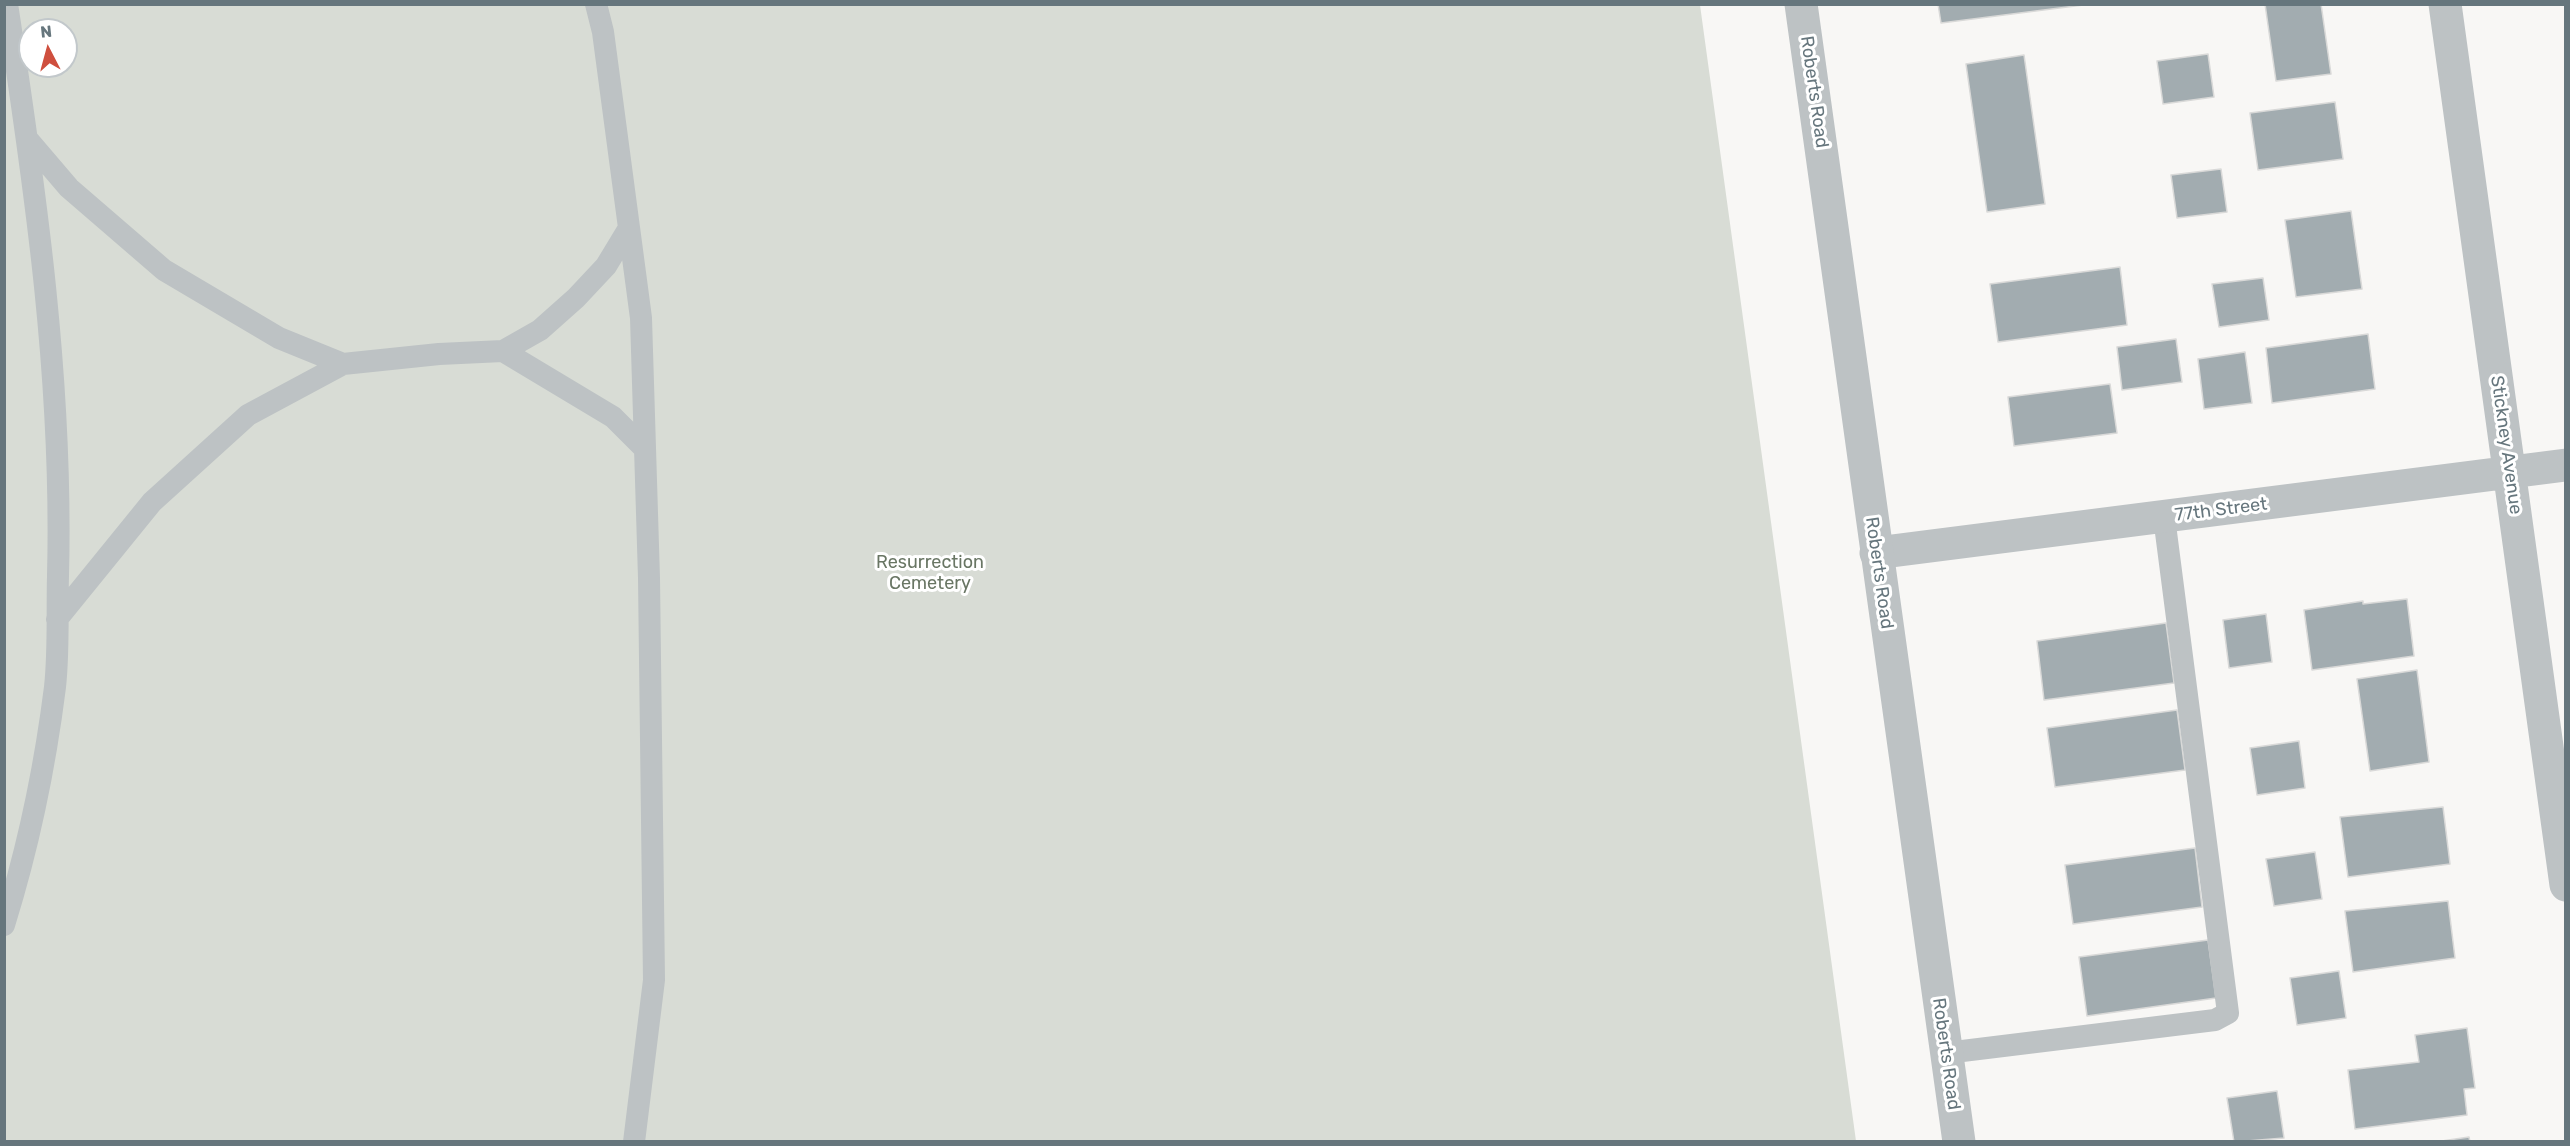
<!DOCTYPE html>
<style>
body{margin:0}
#map{position:relative;width:2570px;height:1146px;overflow:hidden;background:#f8f7f5;font-family:Rubik,sans-serif}
canvas{display:block}
.frame{position:absolute;inset:0;border:6px solid #66767d;pointer-events:none}
.north{position:absolute;left:18px;top:18px;width:60px;height:60px;box-sizing:border-box;background:#fff;border:2px solid #c2c8cb;border-radius:50%;rotate:354deg;font-size:16px;font-weight:700;line-height:24px;text-align:center;color:#66767d}
.north::after{content:'';display:block;margin:auto;width:21px;height:27px;background:#cf4f3e;clip-path:polygon(50% 0,100% 100%,50% 72%,0 100%)}
</style>
<div id="map">
<canvas width="2570" height="1146"></canvas>
<div class="frame"></div>
<div class="north">N</div>
</div>
<script>
const ctx = document.querySelector('canvas').getContext('2d');
ctx.lineJoin = 'round';
function paint(path, color) {
  ctx.fillStyle = color;
  ctx.fill(path, 'evenodd');
}
function strokePath(path, color, width, dash) {
  ctx.strokeStyle = color;
  ctx.lineWidth = width;
  ctx.lineCap = dash ? 'butt' : 'round';
  ctx.setLineDash(dash || []);
  ctx.stroke(path);
}
function write(font, color, halo, rows, align = 'center') {
  ctx.font = font + ' Rubik,sans-serif';
  ctx.lineWidth = 6;
  ctx.setLineDash([]);
  ctx.textBaseline = 'middle';
  ctx.strokeStyle = halo;
  ctx.fillStyle = color;
  for (const [text, x, y, turn = 0] of rows) {
    ctx.save();
    ctx.translate(x, y);
    ctx.rotate((+turn || 0) * Math.PI / 180);
    ctx.textAlign = isNaN(turn) ? turn : align;
    if (halo) ctx.strokeText(text, 0, 0);
    ctx.fillText(text, 0, 0);
    ctx.restore();
  }
}
paint(new Path2D(`
 M5 5H1700L1856 1141 5 1142ZM30 30H66V66H30Z`), '#d8dcd5');
const building = new Path2D(`
 M1938 4H2083V5L1941 23Z
 M2265 4H2321L2331 74 2276 81Z
 M2208 54 2214 97 2163 104 2157 61Z
 M2024 55 2045 204 1987 212 1966 64Z
 M2335 102 2343 159 2258 170 2250 113Z
 M2221 169 2227 212 2177 218 2171 175Z
 M2351 211 2362 289 2296 297 2285 220Z
 M2120 267 2127 325 1998 342 1990 284Z
 M2263 278 2269 320 2219 327 2212 284Z
 M2368 334 2375 389 2272 403 2266 348Z
 M2176 339 2182 382 2122 390 2117 347Z
 M2245 352 2252 403 2204 409 2198 359Z
 M2110 384 2117 433 2014 446 2008 397Z
 M2407 599 2414 656 2312 670 2304 610 2363 601V604Z
 M2266 614 2272 662 2229 668 2223 620Z
 M2166 623 2174 683 2044 700 2037 641Z
 M2417 670 2429 762 2370 771 2357 679Z
 M2177 710 2185 770 2055 787 2047 728Z
 M2299 741 2305 788 2257 795 2250 748Z
 M2443 807 2450 864 2348 877 2340 817Z
 M2195 848 2202 907 2073 924 2065 865Z
 M2315 852 2322 899 2274 906 2266 859Z
 M2448 901 2455 958 2353 972 2345 911Z
 M2208 940 2216 998 2087 1016 2079 957Z
 M2339 971 2346 1018 2297 1025 2290 978Z
 M2467 1028 2475 1088 2464 1089 2467 1115 2355 1129 2348 1070 2419 1062 2415 1035Z
 M2277 1091 2284 1138 2234 1142 2227 1098Z
 M2469 1137 2470 1142H2435Z`);
paint(building, '#a2acb0');
strokePath(building, '#d9d9d8', 1.5);
strokePath(new Path2D(`
 M596 4 603 32 641 318 649 578 654 980 634 1142
 M28 140 69 188 164 270 279 338 343 364 439 354 503 351 540 330 576 298 606 266 629 228
 M503 351 613 417 645 449
 M57 619 152 502 248 415 343 364
 M4 925C28 848 45 767 55 687 59 651 57 612 58 576 63 384 36 194 7 4
 M1946 1053 2215 1020 2228 1013 2164 517`), '#bdc2c4', 22);
strokePath(new Path2D(`
 M2445 4 2566 885
 M1876 553 2566 465`), '#bdc2c4', 33);
strokePath(new Path2D(`
 M1801 4 1959 1142`), '#bdc2c4', 33);
write('18px', '#66767d', '#fff', [
 ["Roberts Road",1814,92,82],
 ["Stickney Avenue",2506,445,82],
 ["77th Street",2221,510,-7],
 ["Roberts Road",1879,573,82],
 ["Roberts Road",1946,1054,82]
]);
write('18px', '#697664', '#fff', [
 ["Resurrection",930,563],
 ["Cemetery",930,584]
]);
</script>
